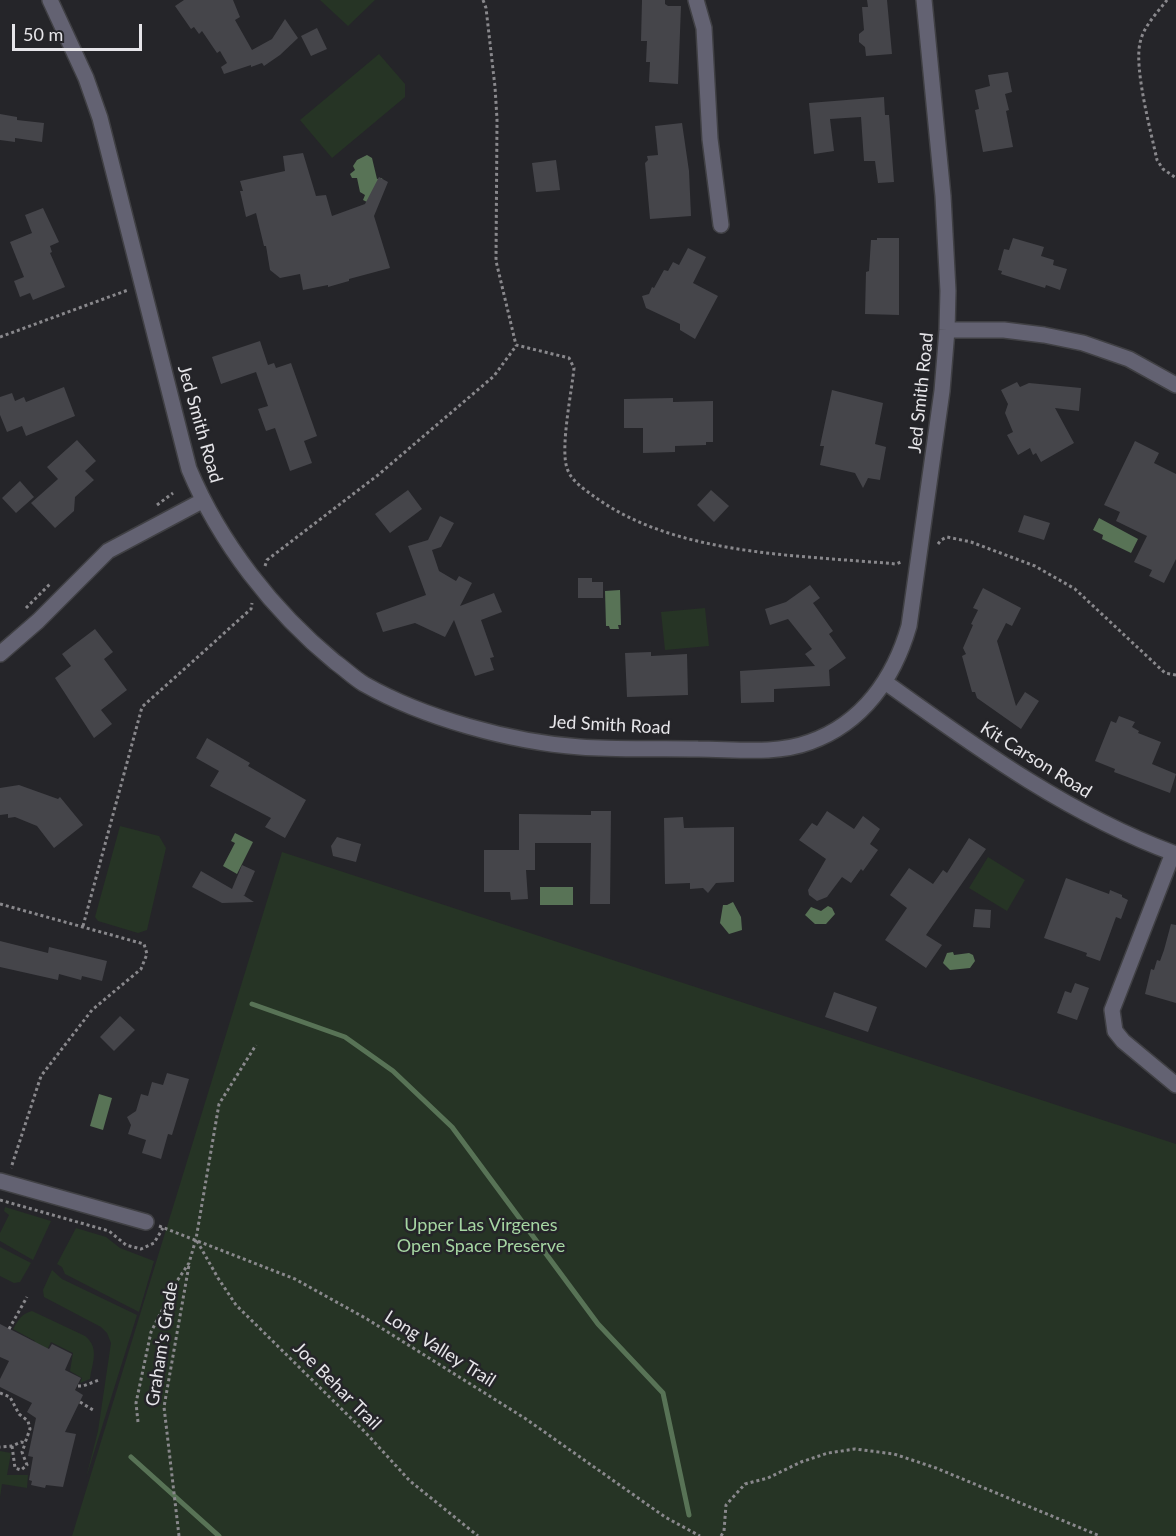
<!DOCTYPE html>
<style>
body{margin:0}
#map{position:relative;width:1176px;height:1536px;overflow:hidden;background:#252529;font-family:Lato,sans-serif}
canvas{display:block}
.scale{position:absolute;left:12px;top:24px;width:130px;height:27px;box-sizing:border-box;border:3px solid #e6e5e9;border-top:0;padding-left:8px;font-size:18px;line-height:21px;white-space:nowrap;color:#e6e5e9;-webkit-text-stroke:4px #252529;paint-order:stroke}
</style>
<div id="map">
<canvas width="1176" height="1536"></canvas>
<div class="scale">50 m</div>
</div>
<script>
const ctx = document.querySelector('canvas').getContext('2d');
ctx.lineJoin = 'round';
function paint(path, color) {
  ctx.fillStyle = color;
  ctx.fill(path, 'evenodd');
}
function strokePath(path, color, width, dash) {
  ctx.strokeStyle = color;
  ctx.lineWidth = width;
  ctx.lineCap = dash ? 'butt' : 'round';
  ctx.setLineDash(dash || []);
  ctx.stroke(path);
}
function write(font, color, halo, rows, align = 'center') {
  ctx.font = font + ' Lato,sans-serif';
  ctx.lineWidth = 5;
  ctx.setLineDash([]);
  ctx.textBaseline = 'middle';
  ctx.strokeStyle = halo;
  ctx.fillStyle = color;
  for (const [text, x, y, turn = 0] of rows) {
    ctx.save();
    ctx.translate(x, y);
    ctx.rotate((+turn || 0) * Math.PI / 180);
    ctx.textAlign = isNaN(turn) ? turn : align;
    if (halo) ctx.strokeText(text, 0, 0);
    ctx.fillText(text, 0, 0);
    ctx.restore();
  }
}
paint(new Path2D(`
 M320 0H375L348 26Z
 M379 54 405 84V97L332 158 300 120Z
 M705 608 709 646 665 650 661 612Z
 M120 826 159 836 166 848 147 930 138 933 98 921 95 917Z
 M282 852 1176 1144V1536H72Z
 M988 857 1025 880 1007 911 969 888Z
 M5 1207 51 1221 33 1260 0 1241V1233L9 1215 4 1211Z
 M76 1228 106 1237 120 1248 154 1261 139 1312 65 1274 62 1267 57 1264Z
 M0 1247 31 1263 20 1282 14 1283 0 1276Z
 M52 1270 62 1279 137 1315 86 1478 98 1431 111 1343 107 1333 101 1327 44 1297 43 1290Z
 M32 1311 85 1336C100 1348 92 1363 90 1379L80 1383 82 1378 70 1371 73 1353 51 1342 42 1360 29 1354 35 1341 13 1329C19 1319 21 1314 32 1311Z
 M0 1451 11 1453 7 1475H28L27 1488 2 1484 0 1497Z`), '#263425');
paint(new Path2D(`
 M367 155 372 158 377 179 382 178 384 185 367 202 363 200 365 195 360 192 357 178H352L350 174 355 170 353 166 357 160Z
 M1099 518 1138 539 1131 553 1102 539 1103 535 1093 530Z
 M620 590 621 625H618L619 629H610L609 626H606L605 591Z
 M235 833 253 842 237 874 223 866 235 843 231 841Z
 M540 887H573V905H540Z
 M733 902 741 917 742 930 729 934 720 923 723 905H727Z
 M828 906 832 908 835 914 826 924H815L805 915 811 907 821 911Z
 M953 952 954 955 969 953 973 955 975 961 970 968 950 970 943 963 947 953Z
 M99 1094 112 1098 103 1130 90 1126Z`), '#587356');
strokePath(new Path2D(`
 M252 1004 345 1037 393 1071 452 1127 598 1324 663 1393 689 1515
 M131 1457 219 1536`), '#587356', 5);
paint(new Path2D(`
 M184 0H233L240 17 235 20 252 50 272 39 285 19 298 38 280 55 264 66 262 63 251 67V65L224 74 221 67 227 63 220 51 217 53 202 31 199 34 194 27 191 29 175 6Z
 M642 0H665V4L668 6H681L678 84 649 82 650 62H646L647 41H641Z
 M867 0H887L892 54 866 56 865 47 859 42V34L864 30 862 7H868Z
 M317 28 327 49 311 56 301 36Z
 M1008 72 1012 92 1005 94 1009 110 1006 111 1013 147 983 152 975 110 979 109 975 90 990 86 988 75Z
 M884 97 885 115H889L894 182 878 183 875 161H864L861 117 830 119 834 151 814 154 809 103Z
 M0 114 17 117V120L44 123 42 142 15 138V142L0 140Z
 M682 123 689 171 691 216 650 219 645 163 648 160 647 156 658 155 655 126Z
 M303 153 316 196 326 195 332 216 365 204 379 177 388 182 374 216 390 268 349 279V281L328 287V285L303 290 300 274 280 278 270 270 266 246H264L256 213 246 217 240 191H243L240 181 285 171 283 156Z
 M556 160 560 190 536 192 532 163Z
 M43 208 59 242 50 246 52 252 50 253 65 287 33 300 30 293 20 297 14 281 24 277 10 242 32 233 25 215Z
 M877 238H899V315L865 314 866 272 869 271 871 240H877Z
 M1013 238 1044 247 1041 256 1054 260 1053 265 1067 269 1060 290 1046 285 1045 288 1001 274 1002 271 998 270 1004 249 1009 250Z
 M688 248 706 257 693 283 718 296 695 339 680 330V324L646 308 642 296 649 294 652 287 654 288 664 270 668 271 673 262 679 265Z
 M260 341 268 365 274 363 276 368 291 363 317 436 304 441 312 463 290 471 275 428 266 431 258 409 268 406 256 372 221 384 212 357Z
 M1017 382 1020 387 1029 383 1081 388 1079 411 1055 408 1074 443 1041 462 1036 453 1033 455 1030 448 1018 455 1007 435 1013 432 1005 413 1008 404 1001 390Z
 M64 387 75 416 26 436 22 426 7 432 0 415V397L12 393 15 401 24 397 26 402Z
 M832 390 883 403 875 444 886 447 880 480 868 478 863 488 855 473 820 465 824 446H820Z
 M673 398V402L713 401V442H706V445L675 446V452L643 453V428H624V399Z
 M77 440 96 461 85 471 94 480 75 497 74 511 55 528 31 503 58 479 47 467Z
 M1135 441 1159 453 1154 463 1176 474V559L1164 583 1149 576 1152 570 1134 562 1147 536 1116 521 1120 512 1104 505Z
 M20 481 34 497 16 513 2 498Z
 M408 490 422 509 390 533 375 514Z
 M711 490 729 506 714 522 697 505Z
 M1024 515 1050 523 1044 540 1018 532Z
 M440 516 454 523 441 547 432 550 439 571 456 581 459 576 472 583 460 606 494 593 502 612 481 620 494 657 490 658 494 670 475 676 454 620 445 637 415 623 383 632 376 613 426 595 408 546 428 540Z
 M578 578H592V582H603V598H578Z
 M810 585 820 598 813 603 833 631 829 634 846 658 829 670 830 686 774 689V702L741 703 740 671 815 666 805 654 812 649 788 619 770 625 765 609 786 602Z
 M983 588 1021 608 1012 626 1006 623 997 641 1016 706 1025 692 1039 701 1021 729 977 698 975 692H972L962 656 966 654 963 648 973 625 971 624 978 610 973 608Z
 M95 629 113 652 104 659 127 690 101 710 112 724 94 738 55 678 71 666 62 654Z
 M651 652V656L687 654 688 695 627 697 625 653Z
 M1119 716 1135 722 1132 727 1139 731 1138 733 1161 742 1152 764 1176 774 1170 793 1114 772 1115 769 1095 761 1111 721 1116 723Z
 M207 738 250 763 248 766 306 800 285 838 265 827 271 818 210 786 219 771 196 758Z
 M19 785 58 799 60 797 83 825 54 848 37 826 15 817 8 818V814L0 815V788Z
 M591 811H611L610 904H590L591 843H535V870H526L528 899 511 900 510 892H484V850H519V814L591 815Z
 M827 811 854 829 863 816 880 829 870 844 878 850 863 871 861 869 851 883 842 877 827 897 817 901 809 895 808 890 826 859 799 840 812 823 817 826Z
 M683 817 684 828 734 827V882L716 883 708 893 703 888 690 889V883L665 884 664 818Z
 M337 837 361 844 356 862 333 856 331 846Z
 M969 838 986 849 926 935 942 945 926 968 885 940 907 908 890 895 909 868 933 884 943 870 947 873Z
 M242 865 255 871 244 896 243 895 254 902 222 903 192 887 201 871 232 889Z
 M1066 878 1109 894 1110 890 1122 895V897L1128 900 1121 919 1116 917 1100 961 1086 956 1087 953 1044 938Z
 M975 909 991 910 990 928 973 927Z
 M1171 924 1176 925V1003L1145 994 1151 969 1154 970 1157 960 1160 961 1164 950Z
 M0 941 48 953 49 947 107 961 102 981 82 976 81 980 59 974 58 980 0 967Z
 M1075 983 1089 988 1077 1020 1057 1013 1065 991 1071 993Z
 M834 992 877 1007 868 1032 825 1017Z
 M120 1016 135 1030 114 1051 100 1037Z
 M167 1073 189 1079 172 1135 168 1134 161 1159 142 1153 146 1140 128 1134 131 1125 127 1117 136 1111 141 1094 148 1096 152 1082 163 1085Z
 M0 1324 49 1349 52 1344 72 1354 65 1370 81 1378 75 1390 83 1395 65 1432 76 1434 63 1487 46 1485 45 1488 31 1485 32 1481 29 1480 33 1457 28 1456 36 1418 27 1412 32 1403 0 1387V1379L9 1361 0 1357Z`), '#45454a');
const minor = new Path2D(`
 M50 0 86 78 100 118 189 469C220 543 273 611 335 662 345 669 354 678 364 684 424 718 511 742 580 747 619 750 658 748 698 749 735 749 775 755 810 742 863 723 894 678 909 626L942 391 947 330 948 291 943 196 924 0
 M696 0 704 28 710 139 721 225
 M947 330H1004L1044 335 1083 343 1129 359 1176 385
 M0 654 38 621 108 551 202 501
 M885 682C977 748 1069 815 1176 854
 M1173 853 1112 1010 1115 1031 1123 1041 1176 1085
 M0 1181 146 1222`);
strokePath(minor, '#404044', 18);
strokePath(new Path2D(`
 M483 0 486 8 495 87 497 119 496 261 516 345 569 358 574 368C572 390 560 448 567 468 571 481 584 489 595 497 676 556 799 555 896 564L901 562
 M1167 0C1157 13 1143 27 1140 43 1134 69 1151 132 1157 160L1163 169 1176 178
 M0 337 128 290
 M157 505 173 493
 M938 544 941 540 947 537 971 542 1035 566 1075 589 1165 673 1176 675
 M265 566 267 560 378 475 494 376 516 346
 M26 608 51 583
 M0 904 144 944 147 954 141 969 92 1010 41 1076 11 1168
 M83 926 142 707 251 609 252 603
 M0 1200 109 1231 126 1245 141 1249 154 1243 163 1228
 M159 1226 295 1279 367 1319 526 1419 665 1517 700 1536
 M197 1241 218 1278 236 1305 365 1432 410 1481 478 1536
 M9 1329 27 1297
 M78 1386H83L99 1380
 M0 1393 10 1397 19 1414 28 1421 30 1429 25 1443 21 1442 12 1446 0 1447
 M80 1402 93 1410
 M138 1422 136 1403 151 1332 177 1281 189 1263 196 1239 219 1104 256 1045
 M12 1446 15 1468 21 1470 27 1465 22 1452 25 1444
 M179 1536 164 1407 189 1265
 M721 1536 724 1531 726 1505 745 1484 768 1478 801 1462 828 1453 855 1449 894 1454 936 1468 1100 1536`), '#89888c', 3, [3, 3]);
strokePath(minor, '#636272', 15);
write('18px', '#e6e5e9', '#252529', [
 ["Jed Smith Road",921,393,-84],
 ["Jed Smith Road",200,424,74],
 ["Jed Smith Road",610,725,3],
 ["Kit Carson Road",1036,760,32],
 ["Graham's Grade",162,1344,-81],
 ["Long Valley Trail",440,1349,32],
 ["Joe Behar Trail",337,1386,45]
]);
write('18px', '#a6d6a3', '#252529', [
 ["Upper Las Virgenes",481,1225],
 ["Open Space Preserve",481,1246]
]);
</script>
